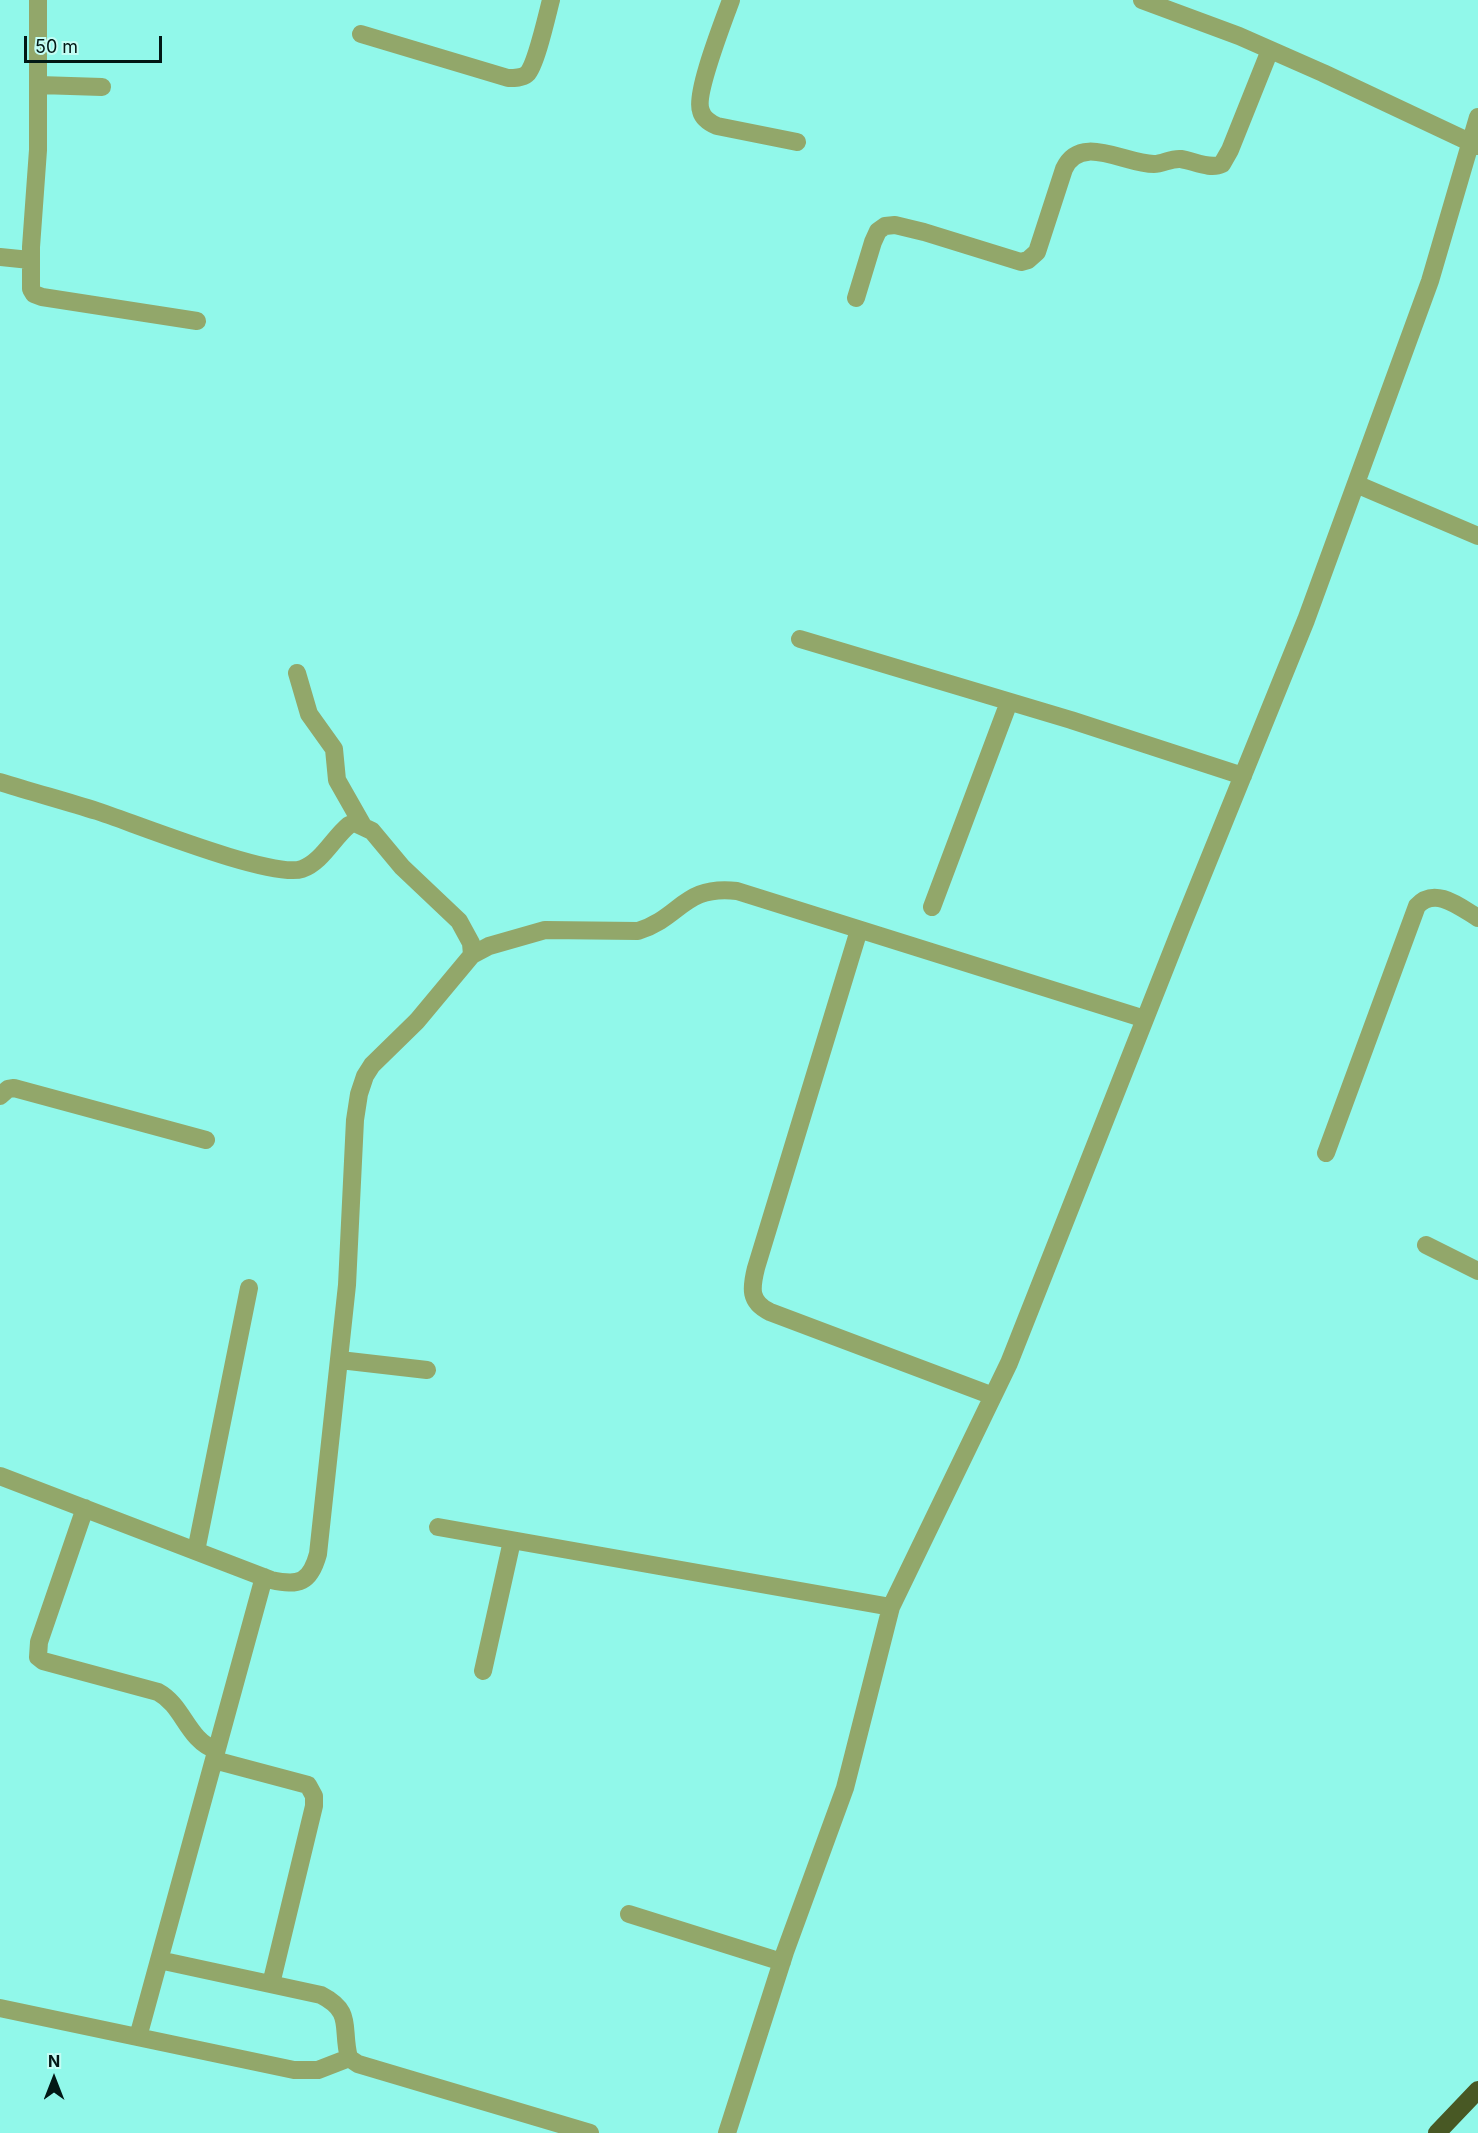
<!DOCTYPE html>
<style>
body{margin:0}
#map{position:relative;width:1478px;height:2133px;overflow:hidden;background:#91f8ea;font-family:Inter,sans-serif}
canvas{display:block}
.north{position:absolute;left:24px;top:2049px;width:60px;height:60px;-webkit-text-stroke:4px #c3fdf4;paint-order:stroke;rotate:0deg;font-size:16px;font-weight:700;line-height:24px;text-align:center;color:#021815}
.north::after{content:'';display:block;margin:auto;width:21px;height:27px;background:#021815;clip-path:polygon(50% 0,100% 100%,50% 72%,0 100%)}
.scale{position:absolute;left:24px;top:36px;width:138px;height:27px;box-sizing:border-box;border:3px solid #021815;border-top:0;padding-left:8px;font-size:18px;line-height:21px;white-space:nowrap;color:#021815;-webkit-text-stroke:4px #c3fdf4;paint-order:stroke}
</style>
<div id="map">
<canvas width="1478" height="2133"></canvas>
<div class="north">N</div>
<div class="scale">50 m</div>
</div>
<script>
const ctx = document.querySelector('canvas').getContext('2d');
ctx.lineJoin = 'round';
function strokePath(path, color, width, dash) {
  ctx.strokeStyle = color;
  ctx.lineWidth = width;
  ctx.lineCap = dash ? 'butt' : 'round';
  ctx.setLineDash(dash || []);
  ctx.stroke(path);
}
strokePath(new Path2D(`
 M38 0V150L31 247V289L34 294 42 297 197 321
 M731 0C724 20 694 95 701 111 703 119 710 123 717 126L797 142
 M1142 0 1239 36 1323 73 1478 146
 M361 34 508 78C515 78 522 78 527 74 536 65 547 15 551 0
 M39 85 102 87
 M0 257 30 260
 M856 298 873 242 878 231 885 226 895 225 924 232 1021 262 1028 260 1037 252 1064 169C1080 133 1125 164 1154 164 1163 164 1171 158 1181 159 1194 161 1210 170 1222 164L1230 150 1270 50
 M1356 484 1478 536
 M800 639 1071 720 1243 776
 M297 673 309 714 334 749 337 780 362 824
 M0 782C32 792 65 801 97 811 134 823 272 879 302 869 322 862 333 838 349 825L355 823 372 831 402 867 459 921 471 943 472 955
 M932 907 1009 702
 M859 930 756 1268C751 1288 749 1302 770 1312L993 1396
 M0 1096 8 1089 14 1088 206 1140
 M1326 1153 1417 906C1435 886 1460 907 1478 918
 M1426 1245 1478 1271
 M340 1360 427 1370
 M0 1476 271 1580C299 1586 310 1583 318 1554L347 1285 355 1120 359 1094 365 1076 372 1065 417 1021 472 955 489 946 545 930 638 931C682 917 683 885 737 891L1145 1019
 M85 1508 39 1642 38 1657 43 1661 158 1692C184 1706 187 1740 216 1750
 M438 1527 891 1607
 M196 1551 249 1288
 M483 1671 512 1541
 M214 1760 308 1785 314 1796V1806L271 1984
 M629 1914 782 1962
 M159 1960 321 1995C354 2012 341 2027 349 2058L358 2064 590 2133
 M0 2008 294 2070H318L349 2058
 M138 2037 264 1577
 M727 2133 785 1952 845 1788 891 1607 1009 1363 1181 928 1306 620 1430 281 1478 117`), '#92a76a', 18);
strokePath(new Path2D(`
 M1437 2133 1478 2090`), '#485824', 18);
</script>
